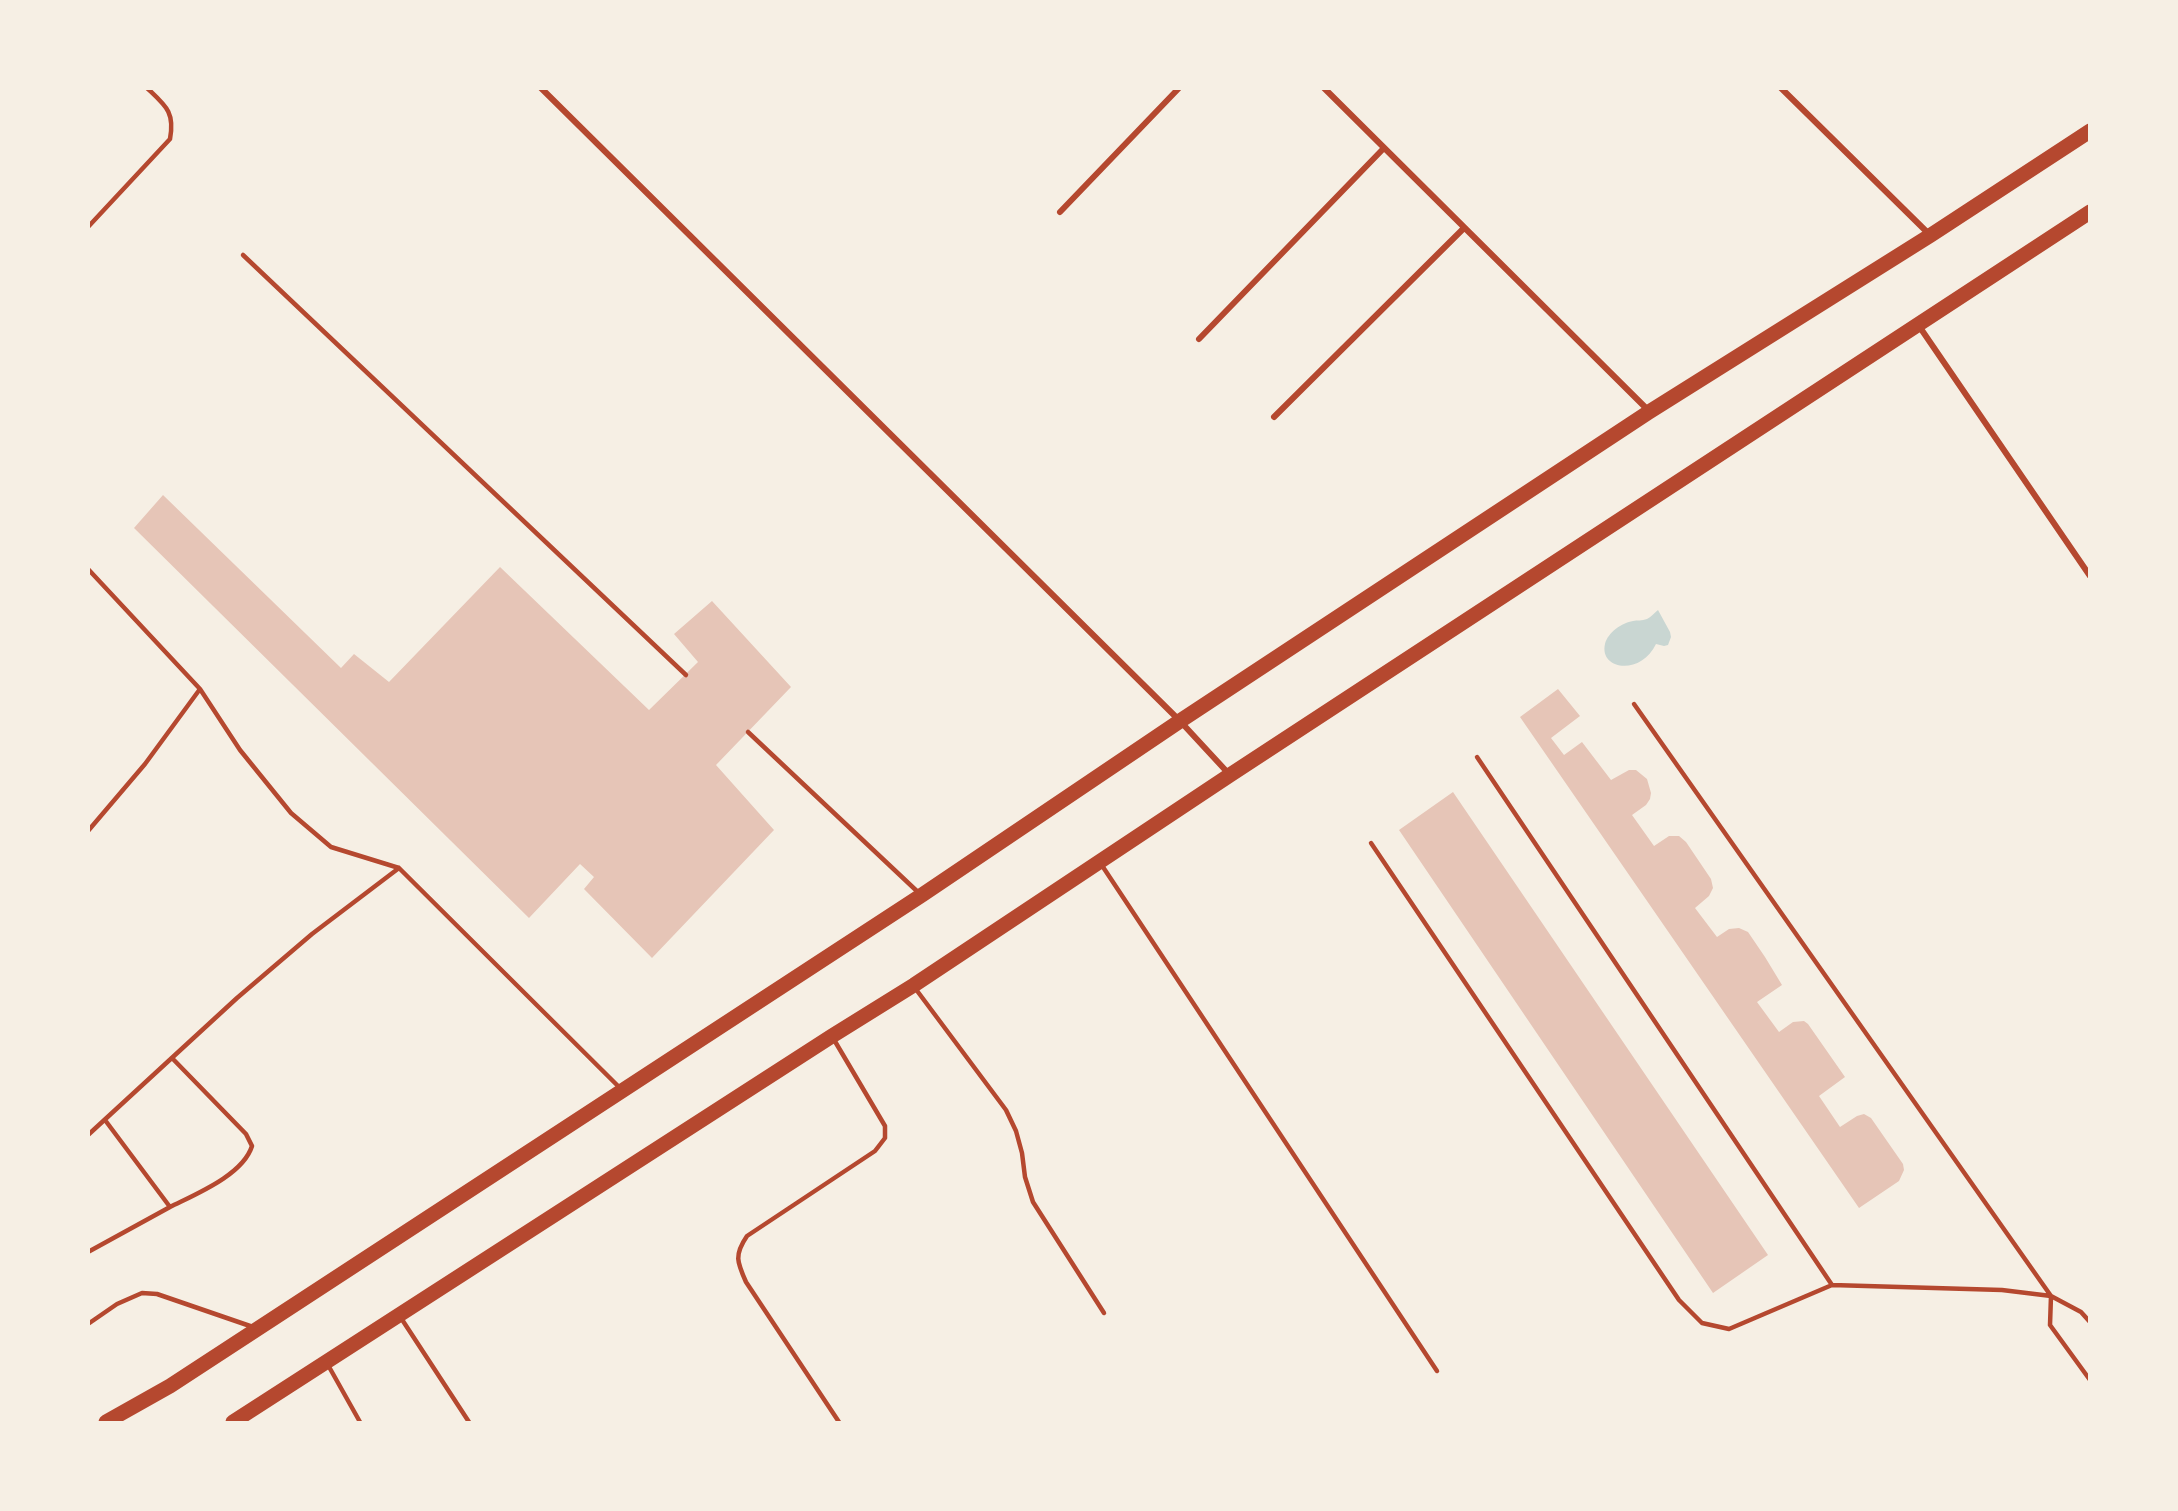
<!DOCTYPE html>
<style>
body{margin:0}
#map{position:relative;width:2178px;height:1511px;overflow:hidden;background:#f6efe4;font-family:Overpass,sans-serif}
canvas{display:block}
.frame{position:absolute;inset:0;border:90px solid #f6efe4;pointer-events:none}
</style>
<div id="map">
<canvas width="2178" height="1511"></canvas>
<div class="frame"></div>
</div>
<script>
const ctx = document.querySelector('canvas').getContext('2d');
ctx.lineJoin = 'round';
function paint(path, color) {
  ctx.fillStyle = color;
  ctx.fill(path, 'evenodd');
}
function strokePath(path, color, width, dash) {
  ctx.strokeStyle = color;
  ctx.lineWidth = width;
  ctx.lineCap = dash ? 'butt' : 'round';
  ctx.setLineDash(dash || []);
  ctx.stroke(path);
}
paint(new Path2D(`
 M1658 610 1670 632 1671 637 1668 645 1664 646 1656 644C1641 676 1599 670 1605 644 1608 632 1622 623 1633 621 1637 620 1642 621 1647 619 1651 617 1654 613 1658 610Z`), '#c9d6d2');
paint(new Path2D(`
 M163 495 341 668 354 654 389 682 500 567 649 710 698 662 674 634 712 601 791 687 716 765 774 830 652 958 584 889 594 877 580 864 529 918 134 528Z
 M1558 689 1580 716 1551 738 1564 755 1582 742 1611 780 1629 770H1636L1647 779 1651 793 1650 799 1646 805 1632 815 1654 846 1669 836H1679L1686 842 1711 879 1713 888 1709 896 1695 908 1717 937 1729 929 1739 928 1748 932 1765 957 1782 985 1757 1002 1779 1032 1793 1022 1804 1021 1808 1024 1845 1077 1819 1096 1840 1127 1857 1116 1864 1114 1871 1118 1903 1164 1904 1170 1899 1181 1859 1208 1520 717Z
 M1453 792 1768 1255 1713 1293 1399 830Z`), '#e6c5b7');
strokePath(new Path2D(`
 M88 227 170 139C175 112 166 106 147 88
 M243 255 686 675
 M88 569 200 689 240 750 291 813 331 847 399 868 621 1089
 M1634 704 2051 1296 2050 1325 2090 1380
 M748 732 920 894
 M1477 757 1832 1285
 M88 831 145 764 200 689
 M1371 843 1679 1300 1702 1323 1729 1329 1832 1285 2002 1290 2051 1296 2081 1312 2090 1322
 M1101 864 1437 1371
 M915 988 1006 1110 1016 1131 1022 1153 1025 1177 1033 1202 1104 1313
 M833 1038 885 1126V1138L875 1151 747 1236C734 1255 737 1262 746 1282L839 1422
 M105 1120 170 1207C196 1194 243 1175 252 1146L246 1134 172 1058
 M88 1135 237 998 312 934 399 868
 M88 1252 170 1207
 M401 1318 469 1422
 M88 1324 117 1304 142 1293 157 1294 253 1327
 M328 1365 360 1422`), '#b5482f', 4.5);
strokePath(new Path2D(`
 M541 88 1180 721 1229 774
 M1324 88 1649 411
 M1781 88 1930 235
 M1060 212 1179 88
 M1919 326 2090 576
 M1199 339 1384 148
 M1274 417 1464 228`), '#b5482f', 6);
strokePath(new Path2D(`
 M106 1422 170 1386 922 895 1180 721 1649 412 1931 235 2090 131
 M233 1422 832 1036 914 985 1230 775 2090 212`), '#b5482f', 15);
</script>
